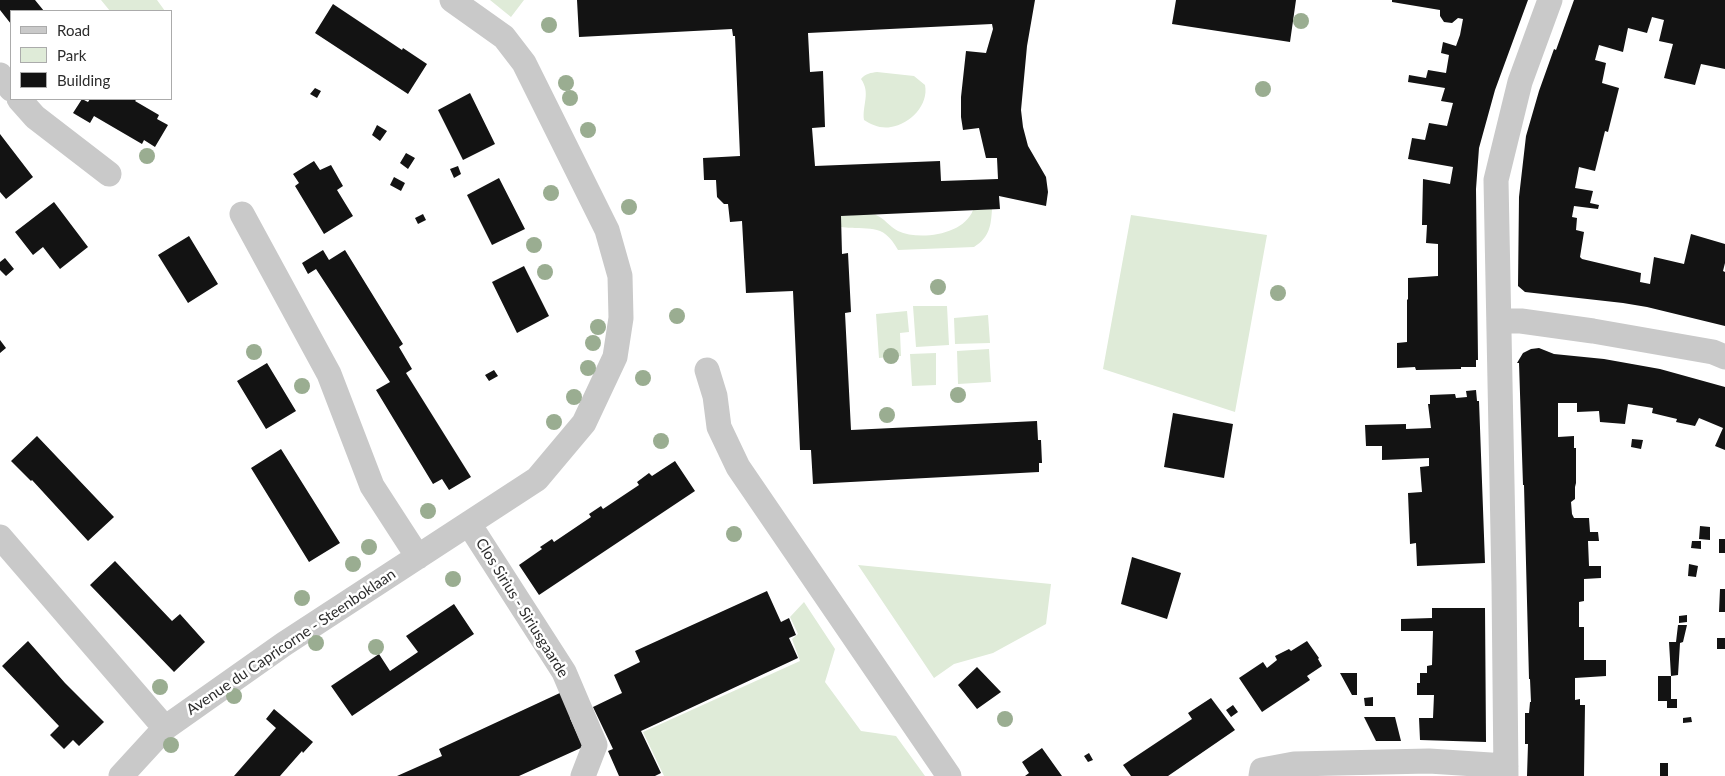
<!DOCTYPE html>
<style>
body{margin:0}
#map{position:relative;width:1725px;height:776px;overflow:hidden;background:#fff;font-family:Lato,sans-serif}
canvas{display:block}
.legend{position:absolute;left:10px;top:10px;width:162px;height:90px;box-sizing:border-box;background:#fff;border:1px solid #ababab;margin:0;padding:6px 9px;list-style:none;font-size:15px;color:#2c2c2c}
.legend li{display:flex;align-items:center;gap:10px;height:25px}
.legend b{width:25px;border:1px solid #ababab}
</style>
<div id="map">
<canvas width="1725" height="776"></canvas>
<ul class="legend">
<li><b style="height:6px;background:#c9c9c9"></b>Road</li>
<li><b style="height:14px;background:#dfebd8"></b>Park</li>
<li><b style="height:14px;background:#131313"></b>Building</li>
</ul>
</div>
<script>
const ctx = document.querySelector('canvas').getContext('2d');
ctx.lineJoin = 'round';
function paint(path, color) {
  ctx.fillStyle = color;
  ctx.fill(path, 'evenodd');
}
function strokePath(path, color, width, dash) {
  ctx.strokeStyle = color;
  ctx.lineWidth = width;
  ctx.lineCap = dash ? 'butt' : 'round';
  ctx.setLineDash(dash || []);
  ctx.stroke(path);
}
function write(font, color, halo, rows, align = 'center') {
  ctx.font = font + ' Lato,sans-serif';
  ctx.lineWidth = 5;
  ctx.setLineDash([]);
  ctx.textBaseline = 'middle';
  ctx.strokeStyle = halo;
  ctx.fillStyle = color;
  for (const [text, x, y, turn = 0] of rows) {
    ctx.save();
    ctx.translate(x, y);
    ctx.rotate((+turn || 0) * Math.PI / 180);
    ctx.textAlign = isNaN(turn) ? turn : align;
    if (halo) ctx.strokeText(text, 0, 0);
    ctx.fillText(text, 0, 0);
    ctx.restore();
  }
}
paint(new Path2D(`
 M101 0H157L165 11H110Z
 M490 0H524L511 17Z
 M877 72 914 76 925 85C929 105 910 124 891 127 881 129 872 125 864 120 862 105 871 93 861 79 866 73 871 73 877 72Z
 M992 209C991 225 990 237 974 247L898 250C882 221 868 231 841 227V216C848 216 871 213 876 215 884 218 890 227 898 231 919 241 964 235 973 210Z
 M1131 215 1267 235 1235 412 1103 369Z
 M913 306H947L949 345 916 347Z
 M907 311 909 332 900 333 901 356 879 358 876 314Z
 M988 315 990 343 955 344 954 318Z
 M989 349 991 382 958 384 957 351Z
 M936 353V385L912 386 910 354Z
 M858 565 1051 584 1046 624 993 653 954 664 934 678Z
 M804 602 835 649 825 682 861 731 896 736 925 776H664L643 732 800 661 792 639 798 634 790 617Z`), '#dfebd8');
paint(new Path2D(`
 M0 0H35L44 11H11V24L0 10Z
 M577 0H1035L1027 46 1021 110 1023 127 1028 146 1046 177 1048 192 1046 206 999 196 1000 209 841 216 842 254 848 253 851 312 845 313 851 430 1037 421 1038 440H1041L1042 463H1039V472L813 484 811 450H800L793 291 746 293 742 221 730 222 728 204H724L717 197 716 180H704L703 158 740 156 735 36H733L732 29 579 37ZM992 24 993 29 986 53 966 51 961 97V117L963 130 979 128 986 158H997L998 179 941 181 940 161 815 166 812 128 825 127 823 71 810 72 808 33Z
 M1176 0H1296L1290 42 1172 24Z
 M1392 0H1528L1495 90 1479 148 1476 189 1478 360H1476V367H1461V369L1416 370 1415 367 1397 368V343L1407 342V299L1408 300V278L1438 276V244L1426 243 1427 225H1422L1423 179 1450 184 1453 167 1408 159 1412 138 1425 140 1429 123 1447 126 1453 103 1441 101 1445 88 1408 82 1409 75 1426 78 1428 70 1446 73 1449 55 1441 53 1443 42 1456 46 1460 35 1463 19 1458 18 1452 23 1444 22 1440 16V10L1392 2Z
 M1574 0H1725V69L1701 64 1695 85 1664 78 1673 44 1659 41 1664 20 1652 17 1647 33 1628 28 1623 52 1599 45 1595 60 1606 63 1602 83 1619 88 1608 132 1605 131 1595 171 1579 167 1575 188 1593 191 1590 203 1599 205 1598 209 1574 206 1572 217 1577 218 1576 230 1584 232 1580 257 1582 259 1641 273 1640 282 1650 284 1654 257 1684 264 1691 234 1725 244V263L1723 271 1725 272V326L1647 307 1623 303 1525 292 1518 286 1519 197 1526 136 1539 91 1554 49 1556 50Z
 M333 4 402 50 403 48 427 64 408 94 315 33Z
 M315 88 321 91 317 98 310 94Z
 M470 93 495 144 463 160 438 110Z
 M82 99 88 102 90 99H137L135 101 159 115 157 119 168 125 155 147 144 140 142 144 94 116 90 123 73 113Z
 M377 125 387 131 380 141 372 135Z
 M0 134 33 177 6 199 0 192Z
 M406 153 415 158 408 169 400 163Z
 M314 161 320 170 331 165 343 186 337 190 353 216 324 234 295 186 299 183 293 174Z
 M458 166 461 174 454 178 450 169Z
 M394 177 405 183 401 191 390 185Z
 M499 178 525 229 492 245 467 195Z
 M54 202 88 247 60 269 43 247 33 255 15 232Z
 M423 214 426 220 418 224 415 218Z
 M189 236 218 284 188 303 158 255Z
 M323 250 329 260 345 250 403 344 399 347 412 369 406 373 471 477 449 490 442 479 433 484 376 390 390 382 316 269 308 274 302 263Z
 M5 258 14 269 6 276 0 270V262Z
 M524 266 549 316 517 333 492 282Z
 M0 340 6 348 0 353Z
 M1539 348 1554 354 1604 359 1660 369 1725 387V450L1715 446 1723 428 1699 418 1695 426 1676 422 1677 419 1652 413 1653 408 1628 404 1625 424 1600 422 1599 411 1577 412V403H1558V437L1574 436V448H1576V483L1575 487V499L1571 502 1572 514 1574 518H1589L1590 532H1598L1599 541H1588L1589 566H1601V578L1584 579V601L1579 602V627H1584V660H1606V676L1575 678V700L1580 699V705H1585L1584 776H1527L1528 744H1525V713H1529L1530 702H1531L1530 679H1529L1524 485H1523L1519 363H1517L1523 353 1531 349Z
 M267 363 296 411 266 429 237 381Z
 M494 370 498 376 489 381 485 375Z
 M1476 390 1477 401H1479L1485 563 1417 566 1416 543 1410 544 1408 493 1422 492 1420 467 1429 466V458L1382 460V446H1366L1365 425 1406 424V429L1431 428 1428 404H1430V395L1455 394 1456 398 1467 397 1466 391Z
 M1173 413 1233 424 1224 478 1164 467Z
 M37 436 114 517 88 541 32 480 31 481 11 461Z
 M1632 439 1643 440 1641 449 1631 447Z
 M281 449 340 543 309 562 251 468Z
 M675 461 695 491 539 595 519 565 542 549 540 547 552 539 554 542 591 517 589 514 601 506 603 509 639 485 637 482 649 473 652 476Z
 M1700 526 1710 527V540L1699 539Z
 M1719 539H1725V553H1719Z
 M1692 541H1701V549L1691 548Z
 M1132 557 1181 573 1167 619 1121 604Z
 M115 561 172 621 180 614 205 642 174 672 90 585Z
 M1689 564 1698 566 1696 577 1688 576Z
 M1720 589H1725V612H1719Z
 M767 591 781 622 789 618 796 635 789 638 798 658 641 731 661 773 655 776H619L608 751 613 749 593 707 622 693 614 675 640 662 635 651Z
 M454 604 474 634 352 716 331 686 379 654 390 671 418 652 406 636Z
 M1432 608H1485L1486 742 1420 740 1419 718H1433L1434 695H1417V683H1420V673H1427V666L1432 665 1433 631H1401V619L1432 618Z
 M1687 615V622L1679 623V616Z
 M1678 625H1687L1683 642 1680 643 1678 675 1671 676 1669 642H1676Z
 M1717 638H1725V649H1717Z
 M28 641 65 683 104 722 79 746 73 740 64 749 50 735 59 726 2 666Z
 M1307 641 1319 658 1318 659 1322 666 1307 676 1310 680 1262 712 1239 678 1263 662 1267 668 1277 660 1275 656 1289 649 1291 651Z
 M977 667 1001 692 977 709 958 685Z
 M1340 673H1357V695H1352Z
 M1658 676H1671V699H1677V708H1667V701H1658Z
 M562 692 573 716 570 718 583 747 519 776H397L442 756 439 749Z
 M1373 697V706H1365L1364 698Z
 M1211 698 1235 730 1168 776H1131L1123 765 1192 719 1188 713Z
 M1233 705 1238 712 1231 717 1226 710Z
 M274 709 313 742 303 753 302 751 280 776H234L276 728 266 719Z
 M1364 717H1395L1401 741H1376Z
 M1691 717 1692 722 1683 723V718Z
 M1042 748 1062 776H1025L1029 773 1022 762Z
 M1089 753 1093 760 1088 762 1084 756Z
 M1660 763H1668V776H1660Z`), '#131313');
strokePath(new Path2D(`
 M0 75 11 89
 M19 99 35 117 109 174
 M242 214 329 374 372 486 418 557
 M1499 321H1521L1593 331 1713 352 1725 357
 M707 370 715 396 719 427 738 467 949 776
 M469 524 564 672 595 745 583 776
 M0 537 165 728
 M121 776 165 728 284 644 537 479 584 423 615 357 621 318 620 276 607 230 524 63 504 37 452 0
 M1261 776 1262 770 1294 764 1429 761 1506 766
 M1506 776 1504 584 1496 180 1520 82 1550 0`), '#c9c9c9', 25);
ctx.fillStyle = '#9aad91';
for (const [x, y] of [
 [1301,21],
 [549,25],
 [566,83],
 [1263,89],
 [570,98],
 [588,130],
 [147,156],
 [551,193],
 [629,207],
 [534,245],
 [545,272],
 [938,287],
 [1278,293],
 [677,316],
 [598,327],
 [593,343],
 [254,352],
 [891,356],
 [588,368],
 [643,378],
 [302,386],
 [958,395],
 [574,397],
 [887,415],
 [554,422],
 [661,441],
 [428,511],
 [734,534],
 [369,547],
 [353,564],
 [453,579],
 [302,598],
 [316,643],
 [376,647],
 [160,687],
 [234,696],
 [1005,719],
 [171,745]
]) {
  ctx.beginPath();
  ctx.arc(x, y, 8, 0, 2 * Math.PI);
  ctx.fill();
}
write('15px', '#2c2c2c', '#fff', [
 ["Clos Sirius - Siriusgaarde",522,608,58],
 ["Avenue du Capricorne - Steenboklaan",291,642,-34]
]);
</script>
